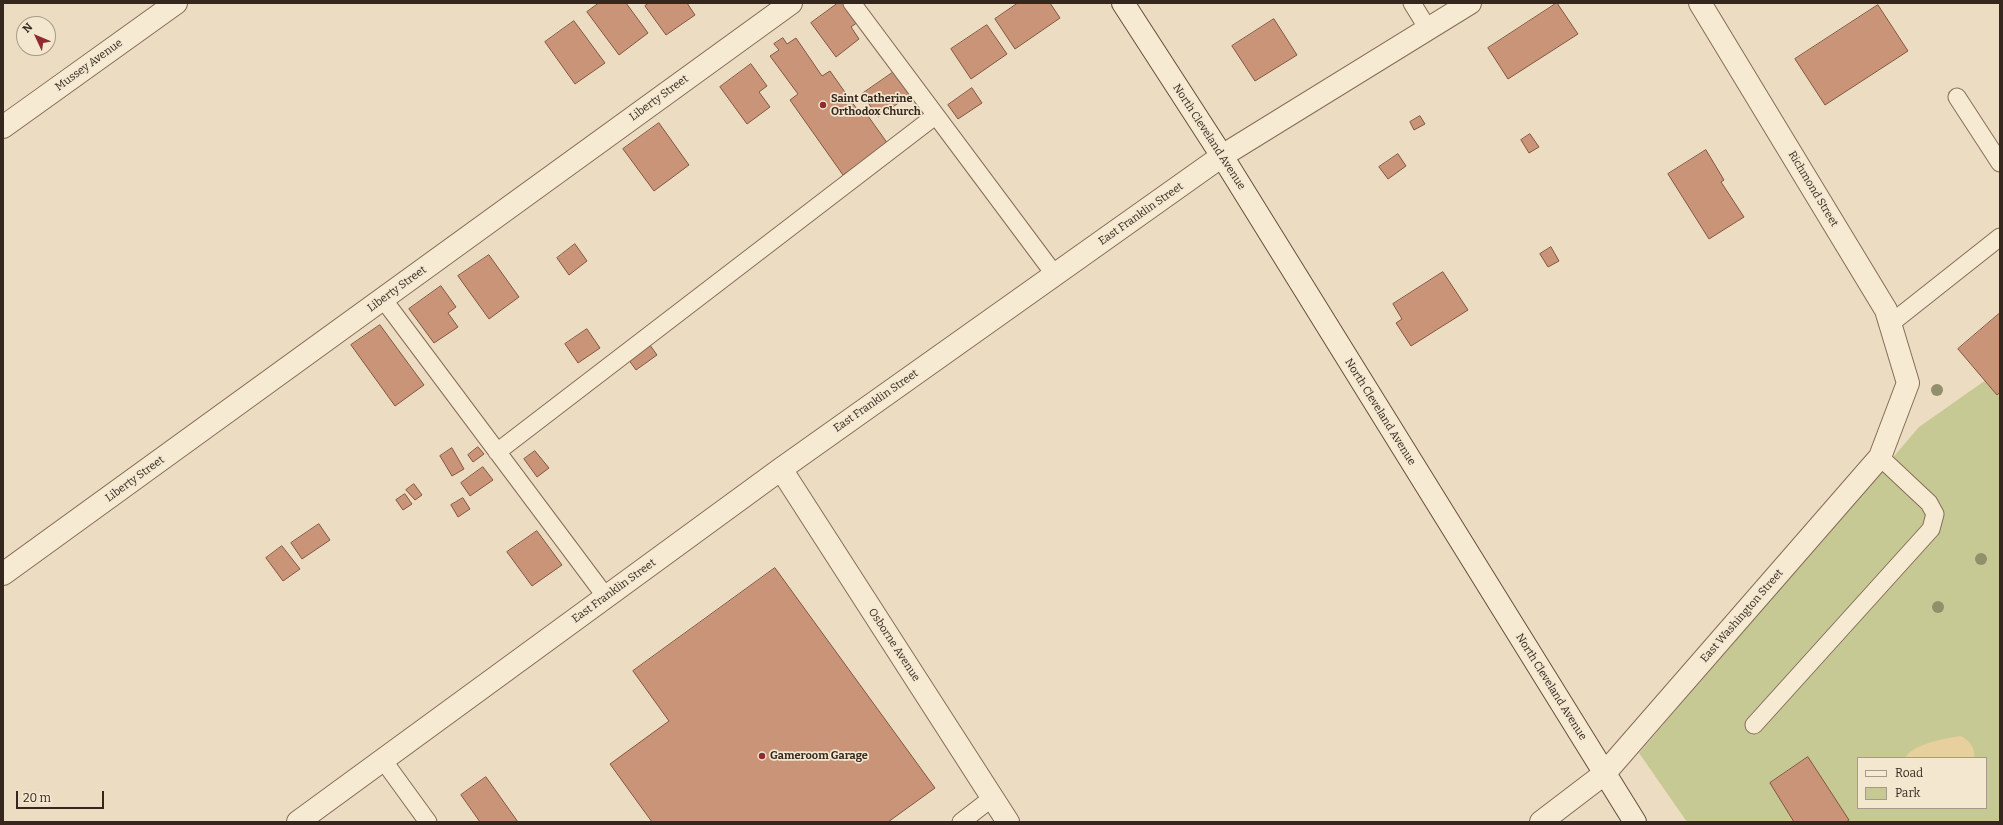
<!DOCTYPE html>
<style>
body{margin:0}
#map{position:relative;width:2003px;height:825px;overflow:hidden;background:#ecdcc1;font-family:Bitter,serif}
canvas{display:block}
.frame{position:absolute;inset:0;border:4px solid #35271d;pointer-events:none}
.legend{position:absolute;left:1857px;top:757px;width:130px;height:52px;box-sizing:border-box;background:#f4e7d0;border:1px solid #a89a88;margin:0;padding:5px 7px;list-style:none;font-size:12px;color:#35271d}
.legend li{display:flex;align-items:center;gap:8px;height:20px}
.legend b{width:20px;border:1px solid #a89a88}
.north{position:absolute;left:16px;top:16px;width:40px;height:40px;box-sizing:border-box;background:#f4e7d0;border:1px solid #a89a88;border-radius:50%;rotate:314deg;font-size:11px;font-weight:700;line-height:16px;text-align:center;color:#35271d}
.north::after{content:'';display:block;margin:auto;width:14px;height:18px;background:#912b33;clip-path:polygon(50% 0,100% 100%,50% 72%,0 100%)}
.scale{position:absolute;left:16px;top:791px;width:88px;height:18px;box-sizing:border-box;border:2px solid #35271d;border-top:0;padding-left:5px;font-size:12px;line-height:14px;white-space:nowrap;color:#35271d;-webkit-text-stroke:3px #f4e7d0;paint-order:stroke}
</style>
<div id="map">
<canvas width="2003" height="825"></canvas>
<div class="frame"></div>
<ul class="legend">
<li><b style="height:5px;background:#f7ead3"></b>Road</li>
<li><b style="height:11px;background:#c7c995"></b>Park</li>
</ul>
<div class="north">N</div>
<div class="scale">20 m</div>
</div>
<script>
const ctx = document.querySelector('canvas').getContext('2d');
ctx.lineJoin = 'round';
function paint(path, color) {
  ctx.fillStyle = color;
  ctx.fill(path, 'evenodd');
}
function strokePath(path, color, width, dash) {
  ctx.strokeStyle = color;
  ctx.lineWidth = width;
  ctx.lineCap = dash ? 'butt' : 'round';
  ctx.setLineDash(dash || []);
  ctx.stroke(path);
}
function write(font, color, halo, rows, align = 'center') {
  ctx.font = font + ' Bitter,serif';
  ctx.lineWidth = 3.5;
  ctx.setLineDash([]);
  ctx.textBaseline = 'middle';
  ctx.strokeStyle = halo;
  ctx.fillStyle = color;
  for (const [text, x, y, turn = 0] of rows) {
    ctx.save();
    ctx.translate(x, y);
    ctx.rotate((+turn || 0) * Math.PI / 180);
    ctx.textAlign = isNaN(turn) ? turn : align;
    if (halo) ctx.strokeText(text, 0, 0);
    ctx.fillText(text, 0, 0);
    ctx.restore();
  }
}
paint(new Path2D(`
 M2000 370V822H1687L1639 753 1919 427ZM1858 758H1986V808H1858Z`), '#c7c995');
paint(new Path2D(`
 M1961 736C1969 740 1976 748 1974 758H1905C1912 744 1946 738 1961 736Z`), '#e7cf9e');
const building = new Path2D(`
 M599 3H626L648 33 619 55 587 12Z
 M649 3H687L695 15 666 35 645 6Z
 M838 3H844L858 22 851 27 859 39 836 57 811 23Z
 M1018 3H1050L1060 18 1015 49 995 19Z
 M1557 3 1578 34 1508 79 1488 48Z
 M1878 5 1908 51 1825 105 1795 59Z
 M1274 19 1297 55 1255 81 1232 46Z
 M574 21 605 63 575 84 545 42Z
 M987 25 1007 54 971 79 951 49Z
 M783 38 787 44 796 38 822 76 830 71 859 112 863 109 888 144 843 175 790 100 798 94 770 56 779 50 774 44Z
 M751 64 767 86 759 92 770 107 747 124 720 87Z
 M898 69 913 93 878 117 862 94Z
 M972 88 982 103 958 119 948 105Z
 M1420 116 1425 124 1414 130 1410 122Z
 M659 123 689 165 654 191 623 149Z
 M1530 134 1539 147 1529 153 1521 140Z
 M1706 150 1724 180 1721 182 1744 217 1709 239 1668 174Z
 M1398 154 1406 166 1388 179 1379 167Z
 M575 244 587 261 569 275 557 258Z
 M1551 247 1559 261 1548 267 1540 254Z
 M489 255 519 297 489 319 458 276Z
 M1443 272 1468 310 1411 346 1396 323 1402 319 1393 304Z
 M441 286 456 307 448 313 458 327 434 343 409 309Z
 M2000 313V392L1997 395 1958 349Z
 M380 325 424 385 395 406 351 345Z
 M587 329 600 348 578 363 565 344Z
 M647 341 657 355 636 370 626 356Z
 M478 447 484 454 473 462 468 455Z
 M452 448 464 469 452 476 440 456Z
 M535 451 549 468 537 477 524 459Z
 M483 467 493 480 470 496 461 483Z
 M414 484 422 495 415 500 406 490Z
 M405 494 412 504 403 510 396 500Z
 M463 498 470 509 458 517 451 505Z
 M319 524 330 540 302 559 291 543Z
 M537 531 562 565 532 586 507 552Z
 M282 546 300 569 283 581 266 558Z
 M775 568 935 788 888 822H652L610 764 669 721 633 671Z
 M1808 757 1849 820 1846 822H1794L1770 783Z
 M486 777 518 822H480L461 795Z`);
paint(building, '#c99478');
strokePath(building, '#835640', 1);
const lane = new Path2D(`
 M852 3 1055 275
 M1412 3 1428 29
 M1957 97 2000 163
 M383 299 606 597
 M1890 324 2000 237
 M497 452 935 116
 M1754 725 1931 529 1935 514 1929 503 1880 457
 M383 760 428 822
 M961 822 992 798`);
const street = new Path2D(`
 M3 127 176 3
 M781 469 1008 822
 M3 574 791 3
 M298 822 781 469 1222 156 1470 3
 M1541 822 1604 774 1880 457 1908 383 1886 310 1700 3`);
const secondary = new Path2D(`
 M1123 3 1222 156 1635 822`);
strokePath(lane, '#856d59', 19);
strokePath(street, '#856d59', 24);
strokePath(secondary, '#664e3c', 24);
strokePath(lane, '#f7ead3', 17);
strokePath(street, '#f7ead3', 22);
strokePath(secondary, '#f7ead3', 22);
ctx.fillStyle = '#928f6b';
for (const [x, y] of [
 [1937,390],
 [1981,559],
 [1938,607]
]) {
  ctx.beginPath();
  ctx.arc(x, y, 6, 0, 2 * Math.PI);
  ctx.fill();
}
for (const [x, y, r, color] of [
 [823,105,4,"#912b33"],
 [762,756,4,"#912b33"]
]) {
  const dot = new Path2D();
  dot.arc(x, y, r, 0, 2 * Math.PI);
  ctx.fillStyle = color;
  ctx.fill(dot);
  strokePath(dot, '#f4e7d0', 1.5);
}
write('11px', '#35271d', '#f4e7d0', [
 ["Mussey Avenue",89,65,-36],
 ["Liberty Street",659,98,-36],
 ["North Cleveland Avenue",1209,137,57],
 ["Richmond Street",1813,189,59],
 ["East Franklin Street",1141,214,-35],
 ["Liberty Street",397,289,-36],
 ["East Franklin Street",876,401,-35],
 ["North Cleveland Avenue",1380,412,58],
 ["Liberty Street",135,479,-36],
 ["East Franklin Street",614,591,-36],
 ["East Washington Street",1742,616,-49],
 ["Osborne Avenue",894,645,57],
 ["North Cleveland Avenue",1551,687,58]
]);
write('bold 11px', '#35271d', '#f4e7d0', [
 ["Saint Catherine",831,99],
 ["Orthodox Church",831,112],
 ["Gameroom Garage",770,756]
], 'left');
</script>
